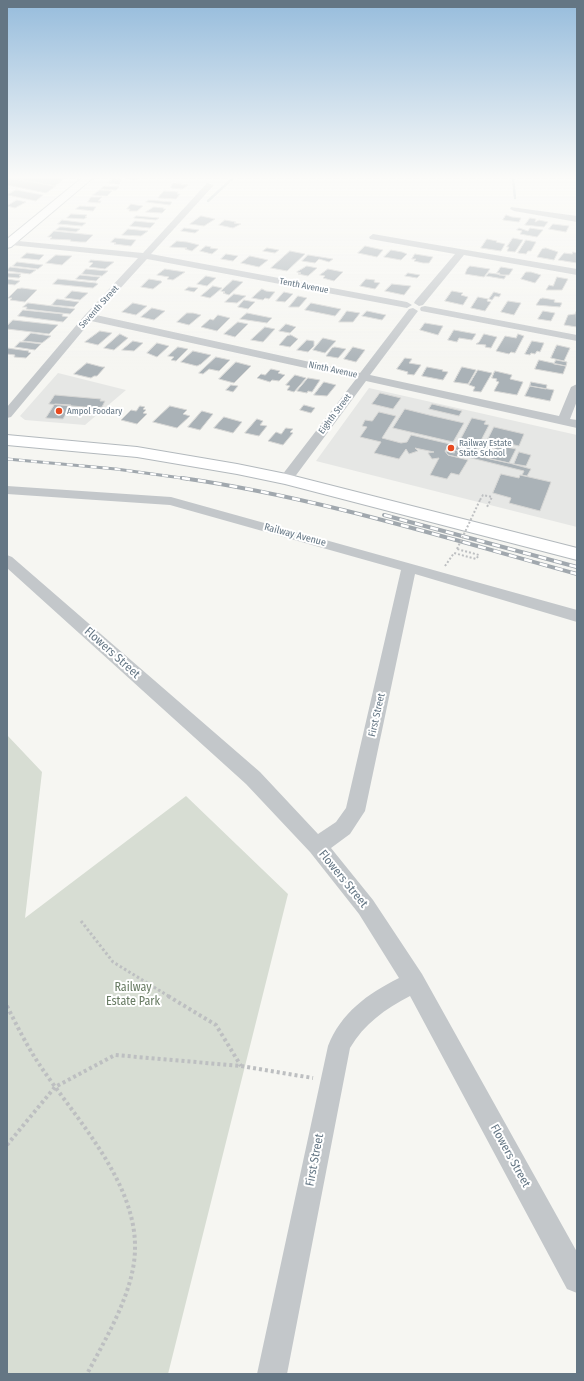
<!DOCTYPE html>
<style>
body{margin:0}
#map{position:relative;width:584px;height:1381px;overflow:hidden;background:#f6f6f2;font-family:"Fira Sans Condensed",sans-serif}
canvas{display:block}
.frame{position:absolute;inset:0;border:8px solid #647684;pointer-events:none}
</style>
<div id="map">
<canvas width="584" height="1381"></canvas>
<div class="frame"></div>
</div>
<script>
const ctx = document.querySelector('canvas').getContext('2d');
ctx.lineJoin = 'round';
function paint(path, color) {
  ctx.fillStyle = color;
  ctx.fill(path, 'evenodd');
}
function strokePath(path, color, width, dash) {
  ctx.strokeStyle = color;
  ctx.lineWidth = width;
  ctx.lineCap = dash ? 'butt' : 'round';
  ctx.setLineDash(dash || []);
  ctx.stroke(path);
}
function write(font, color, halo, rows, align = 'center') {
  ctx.font = font + ' "Fira Sans Condensed",sans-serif';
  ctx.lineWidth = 4;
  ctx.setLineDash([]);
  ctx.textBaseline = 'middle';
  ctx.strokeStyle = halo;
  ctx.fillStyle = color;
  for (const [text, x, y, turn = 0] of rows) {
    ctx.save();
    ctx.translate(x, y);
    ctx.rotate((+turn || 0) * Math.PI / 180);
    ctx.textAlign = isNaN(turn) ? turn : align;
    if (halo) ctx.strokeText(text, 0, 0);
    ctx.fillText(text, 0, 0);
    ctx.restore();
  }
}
paint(new Path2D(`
 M58 373 126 390 85 425 25 420 20 416Z
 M369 388 577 435V527L316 461Z`), '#e6e7e5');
paint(new Path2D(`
 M7 735 42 772 25 918 186 796 288 894 168 1374H7Z`), '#d7ddd3');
strokePath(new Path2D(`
 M513 177 515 198
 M208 201 234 177`), '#bbc7cb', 2.5);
const building = new Path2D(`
 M10 177H50L63 179 55 186Z
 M114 177H139L137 179Z
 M8 178 56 186 46 193 7 185Z
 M113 180H121L119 184 107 183Z
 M173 183 180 184 188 185 183 189 171 188Z
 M104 186 119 187 116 190 101 189Z
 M16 190 43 195 36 201 7 195Z
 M100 190 112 191 107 196 93 195Z
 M164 191 178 192 177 194H180L176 199 158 198Z
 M91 197H102L98 201H101L100 203 88 202Z
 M17 200 26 202 15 208 7 206Z
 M149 200 172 202 170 205 146 202Z
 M131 204 136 205 143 206 137 211H129L130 209H127Z
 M80 206 96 207 93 211 76 209Z
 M154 207 164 208 163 209H166L162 213 146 212Z
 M71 214 87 215 85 217H87L84 219 67 218Z
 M506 215 512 217 521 218 519 222 503 220Z
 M136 216 159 218 156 220 134 218Z
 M201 216 215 219 204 226 190 224Z
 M530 218 536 219 535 222 539 220 548 222 544 227 525 225Z
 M62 220 86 223 82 226 58 224Z
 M225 220 236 222 234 223 241 224 233 228 219 225Z
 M135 221 155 223 150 228 130 226Z
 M553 224 569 226 566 232 549 229Z
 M60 227H63L80 229 76 232 56 230Z
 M184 228 199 230 195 233 181 231Z
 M519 228 528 231 530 228 543 230 537 237 520 234 522 231 517 230Z
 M128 229 148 231 141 236 122 235Z
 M54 231 93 235 86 242H80L70 241 71 240 50 239 52 237H48Z
 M115 238 136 240 131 246 114 244 116 243 111 242Z
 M513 238 523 240 515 252 507 251 509 247H507Z
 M487 239 497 241 496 242 505 244 501 251 481 248Z
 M526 240 536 242 531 251H528L526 254 518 253Z
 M177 241 187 242 199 245 192 251 185 249 187 248 170 247Z
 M206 246 211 247 210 248 218 249 212 254 200 251Z
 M365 246 383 250 377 257 358 253Z
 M267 248 279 250 275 253 263 251Z
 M546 248 558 252 554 260 537 257 542 249Z
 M391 250 402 252 407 254 401 260 384 257Z
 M290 251 305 254 287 271 271 268Z
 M573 252 577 253V263L558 260 564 253 572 254Z
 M27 253 44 255 39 260 21 258Z
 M226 254 238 256 233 261 221 259Z
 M415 254 433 257 429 263H423L414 261 416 259H412Z
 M56 255 72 256 62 265 46 263Z
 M308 255 333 259 329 262 319 259 315 263 302 261Z
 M250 256 268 260 259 267 241 263Z
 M91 260 114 262 105 269 89 267 93 263 89 262Z
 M17 262 43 265 38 269 13 266Z
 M307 266 317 268 308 276 298 274 301 273 297 272Z
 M470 266 490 269 484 277 465 274 467 269Z
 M10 267 36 270 30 274 7 271Z
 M501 267 513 269 509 275H499L500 273H497Z
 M86 269 108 271 102 276 82 274Z
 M165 269 185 272 173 280 167 279 169 277 157 275Z
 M328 269 343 272 334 281 323 278 325 276 320 275Z
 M526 272H531L541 275 535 283 521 279Z
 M7 273 21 274 19 276H21L19 278 7 277Z
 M408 273 420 275 417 278 405 276Z
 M489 273 497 274 506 276 504 279 486 276Z
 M80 275 100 277 96 281 76 279Z
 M206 276 216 278 207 286 197 284Z
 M557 277 568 279 562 290H546L549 285 553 286Z
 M7 279 20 281 15 285 7 284Z
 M58 279 96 283 98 284 93 288 53 284Z
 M149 279 161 281 162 282 153 289 141 287Z
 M366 279 375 280 374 282 380 283 375 289 360 286Z
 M233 280 243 282 229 295 223 293 225 292 221 291Z
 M392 284 401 285 411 286 404 295 385 291Z
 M213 286 222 288 210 298 201 296Z
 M189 287 198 288 194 292 185 290Z
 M22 288 37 290 25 302 10 300 12 298H8L17 289Z
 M262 289 266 291 275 292 269 299 265 298 263 300 252 298Z
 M72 291 88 293 80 300 65 298Z
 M452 291 463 293 461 295 468 297 463 305 445 301Z
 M284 292 293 294 285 302 276 301Z
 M494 292 501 294 499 297 495 296 492 300 489 299Z
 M234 294 246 296 237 303 225 302Z
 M298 296 307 298 299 307H289Z
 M478 297 488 299 487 301 491 302 485 311 471 308Z
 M543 298 555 300 554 302 562 303 560 307 536 305 540 299Z
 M57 299 79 302 74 307 52 305Z
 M244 300 255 302 248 309 238 307Z
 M508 301 521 303 514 315 501 312Z
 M28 303 69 308 75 309 70 314 26 309 27 307H23Z
 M133 303 147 306 136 315 122 312Z
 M311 303 341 309 335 316 305 310Z
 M152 308 165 311 154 320 141 317Z
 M23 310 63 314 62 316 68 317 63 322 18 316Z
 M347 311 360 313 353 322H339Z
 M367 311 386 315 382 320 362 316Z
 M543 311 555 313 551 321 538 319Z
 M576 312 577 327 564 325 568 315 575 314Z
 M187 313H193L201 315 189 325 177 322Z
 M247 313 272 318 267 323 240 319Z
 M218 315 230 318 217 331 201 327 210 319 213 320Z
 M13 320 58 325 49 334 7 329V326Z
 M238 322 248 324 235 337 224 334Z
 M425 323 443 326 438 335 420 330Z
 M286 324 296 327 290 333 279 331Z
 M265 327 275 329 263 342 251 340Z
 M454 330 476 334 472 340 459 338 457 342 448 340Z
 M100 331 112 333 98 345 85 342Z
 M31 333 51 336 42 343 23 341Z
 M120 334 128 338 114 350 104 348Z
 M484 334 497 337 491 348 485 347 486 345 476 344 479 342Z
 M518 334 524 336 515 353 511 352 509 354 496 351 505 336 516 338Z
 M291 335 298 339 290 347 279 345 287 336Z
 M323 338 336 341 325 353 313 350Z
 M307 340 314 341V346L308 352 297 350Z
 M133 341 143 343 134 351 122 350Z
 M532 341 544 343 540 352 537 351 535 354 531 353 530 355 525 354Z
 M20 342H26L41 344 35 350 15 347Z
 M157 343 169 346 157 357 147 353Z
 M557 345 570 348 564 361 551 358Z
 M178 347 188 349 176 361 171 360 174 357 168 356Z
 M335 347 346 349 338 358 326 356 332 348Z
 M353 347 365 350 356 362 344 359Z
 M7 348 29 351 28 352 31 353 26 358 14 357 15 355 7 354Z
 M193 351 211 355 201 364 197 366 181 362Z
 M216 357 230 360 219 371 209 369 203 374 199 373Z
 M405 358 412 359 409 363 421 365 414 375 407 374 408 372 397 369Z
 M539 360 566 366 563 374 535 369Z
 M556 360 567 362 566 366 554 364Z
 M236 362 251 366 234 383 219 379Z
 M87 363 102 367H105L97 376H94L91 378 74 374Z
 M427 367 443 370 442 371 448 372 443 380 422 376Z
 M462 367 476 370 468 384 454 382Z
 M271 369 280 371 278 373 285 375 279 381 272 380 270 382 257 378 261 374 265 375Z
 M478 370 492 373 481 392 473 391 475 387 469 385Z
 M495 371 512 375 510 379 523 382 517 395 494 391 499 382 496 381 497 379 492 378Z
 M295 375 306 378 294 392 287 390 290 386 286 385Z
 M308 378 320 380 312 392 308 391 307 393 297 391Z
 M324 382 336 385 327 396 314 395Z
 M531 382 547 385 546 389 530 386Z
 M231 385 238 386 233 392 226 390Z
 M530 386 554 390 550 401 525 396Z
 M380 393 401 398 393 409 372 404Z
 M55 395 101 399 100 401H105L102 407 96 408 49 404Z
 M55 404 71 405 63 419 46 418Z
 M432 404 462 411 459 416 429 409Z
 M304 405 315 408 311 413 300 410Z
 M140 406 145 407 143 409 146 410 143 413 147 414 137 424 121 420 131 410 136 411Z
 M170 406 187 410 183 414 190 416 177 428 153 422Z
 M405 409 433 416 464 423 453 442 393 428Z
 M202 411 213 414 200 430 188 427Z
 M379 412 396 416 382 438 401 443 407 442 411 435 450 444 445 451 448 455 468 460 459 475 451 473 447 479 430 475 439 458 432 459 428 453 434 452 415 448 418 451 409 454 406 449 399 459 374 453 381 442 360 437 367 427 362 426 365 420 372 421Z
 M224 417 242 422 233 433 214 428Z
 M472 418 486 421 484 424 489 425 474 454 455 450Z
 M257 419 263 421 260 425 267 426 259 436 245 433Z
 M494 427 524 434 519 446 488 439Z
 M286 428 293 429 290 432 293 433 283 445 268 441 276 432 281 434Z
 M497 445 516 449 509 463 490 459Z
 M455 450 461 451 457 457 448 455 445 451 454 453Z
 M460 452 509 463 531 469 527 476 522 475 524 471 459 455Z
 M519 452 531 455 526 466 514 464Z
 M501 474 519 478 520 475 551 482 540 511 509 503 511 498 493 493Z`);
paint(building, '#aab2b7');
strokePath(building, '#d7d7d5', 1);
const secondary = new Path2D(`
 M83 177H94L11 247 7 248V239Z
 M7 435 137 447 237 464 286 474 577 548V560L285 484 237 474 137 457 7 445Z`);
strokePath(secondary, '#b3b9bd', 2);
strokePath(new Path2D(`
 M480 500 483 495 492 497 487 507
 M445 566 454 553 476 559 479 555 457 549`), '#bdbfc1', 2, [2, 2]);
strokePath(new Path2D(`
 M81 921 113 962 170 997`), '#bdbfc1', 3, [2.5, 2.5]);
strokePath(new Path2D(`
 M168 996 216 1025 241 1066
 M7 1006C17 1026 27 1046 39 1064 75 1118 137 1182 135 1250 134 1292 106 1338 87 1374
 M7 1145 55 1087 115 1055 241 1066 313 1078`), '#bdbfc1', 4, [3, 3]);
paint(new Path2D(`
 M207 183 214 185 151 254 407 302 412 305 407 308 147 259 96 315 360 373 409 309 413 308 418 311 370 375 559 416 571 387 577 384V401L570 419 577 420V428L366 381 291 482H281L279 479 356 379 91 321 11 417 7 418V407L85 315 138 258 11 245 8 244V240L143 253Z
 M511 207 577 216V222L514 211 510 209Z
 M373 234 577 269V275L464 255 423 305 419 306 414 303 415 301 455 254 370 239 369 237Z
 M425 306 577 335V341L421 311 420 309 421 307Z
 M7 486 171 497 577 610V622L415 574 365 811 350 834 331 848 373 900 422 974 577 1252V1293L567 1289 410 996C385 1009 364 1024 350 1048L287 1374H257L328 1046C341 1013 367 994 399 978L359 914 310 852 246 784 7 568V555L12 557 260 772 318 834 336 822 346 808 401 570 170 505 7 494Z`), '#c3c7ca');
paint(secondary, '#fff');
const railFar1 = new Path2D(`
 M7 459 116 469 189 479`);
const rail = new Path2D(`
 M182 478C316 497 446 538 577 574
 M384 515 577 567`);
strokePath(railFar1, '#a1a8ae', 3);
strokePath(rail, '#a1a8ae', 4);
strokePath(railFar1, '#fff', 2, [6]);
strokePath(rail, '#fff', 2.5, [8]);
strokePath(new Path2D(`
 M457 549 480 500`), '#bdbfc1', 2, [2, 2]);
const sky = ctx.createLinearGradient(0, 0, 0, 370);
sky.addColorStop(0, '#96bcdc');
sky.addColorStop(0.48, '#fbfbf9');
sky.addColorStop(1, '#fbfbf900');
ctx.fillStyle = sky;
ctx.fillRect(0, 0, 584, 370);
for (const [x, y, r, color] of [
 [59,411,4,"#e74a20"],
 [451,448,4,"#e74a20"]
]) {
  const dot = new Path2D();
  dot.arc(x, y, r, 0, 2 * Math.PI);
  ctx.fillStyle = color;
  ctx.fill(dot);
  strokePath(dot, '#fff', 1.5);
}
write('9px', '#647684', '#fff', [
 ["Tenth Avenue",304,286,11],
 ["Seventh Street",99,307,-48],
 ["Ninth Avenue",333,370,12],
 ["Eighth Street",335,414,-53]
]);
write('9px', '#647684', '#fff', [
 ["Ampol Foodary",67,411],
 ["Railway Estate",459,443],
 ["State School",459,453]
], 'left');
write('10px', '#647684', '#fff', [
 ["Railway Avenue",295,535,15],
 ["First Street",377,715,-77]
]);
write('12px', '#647684', '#fff', [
 ["Flowers Street",112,653,42],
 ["Flowers Street",343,879,51],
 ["Flowers Street",510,1156,61],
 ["First Street",315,1160,-79]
]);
write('12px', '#687b63', '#fff', [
 ["Railway",133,988],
 ["Estate Park",133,1002]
]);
</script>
